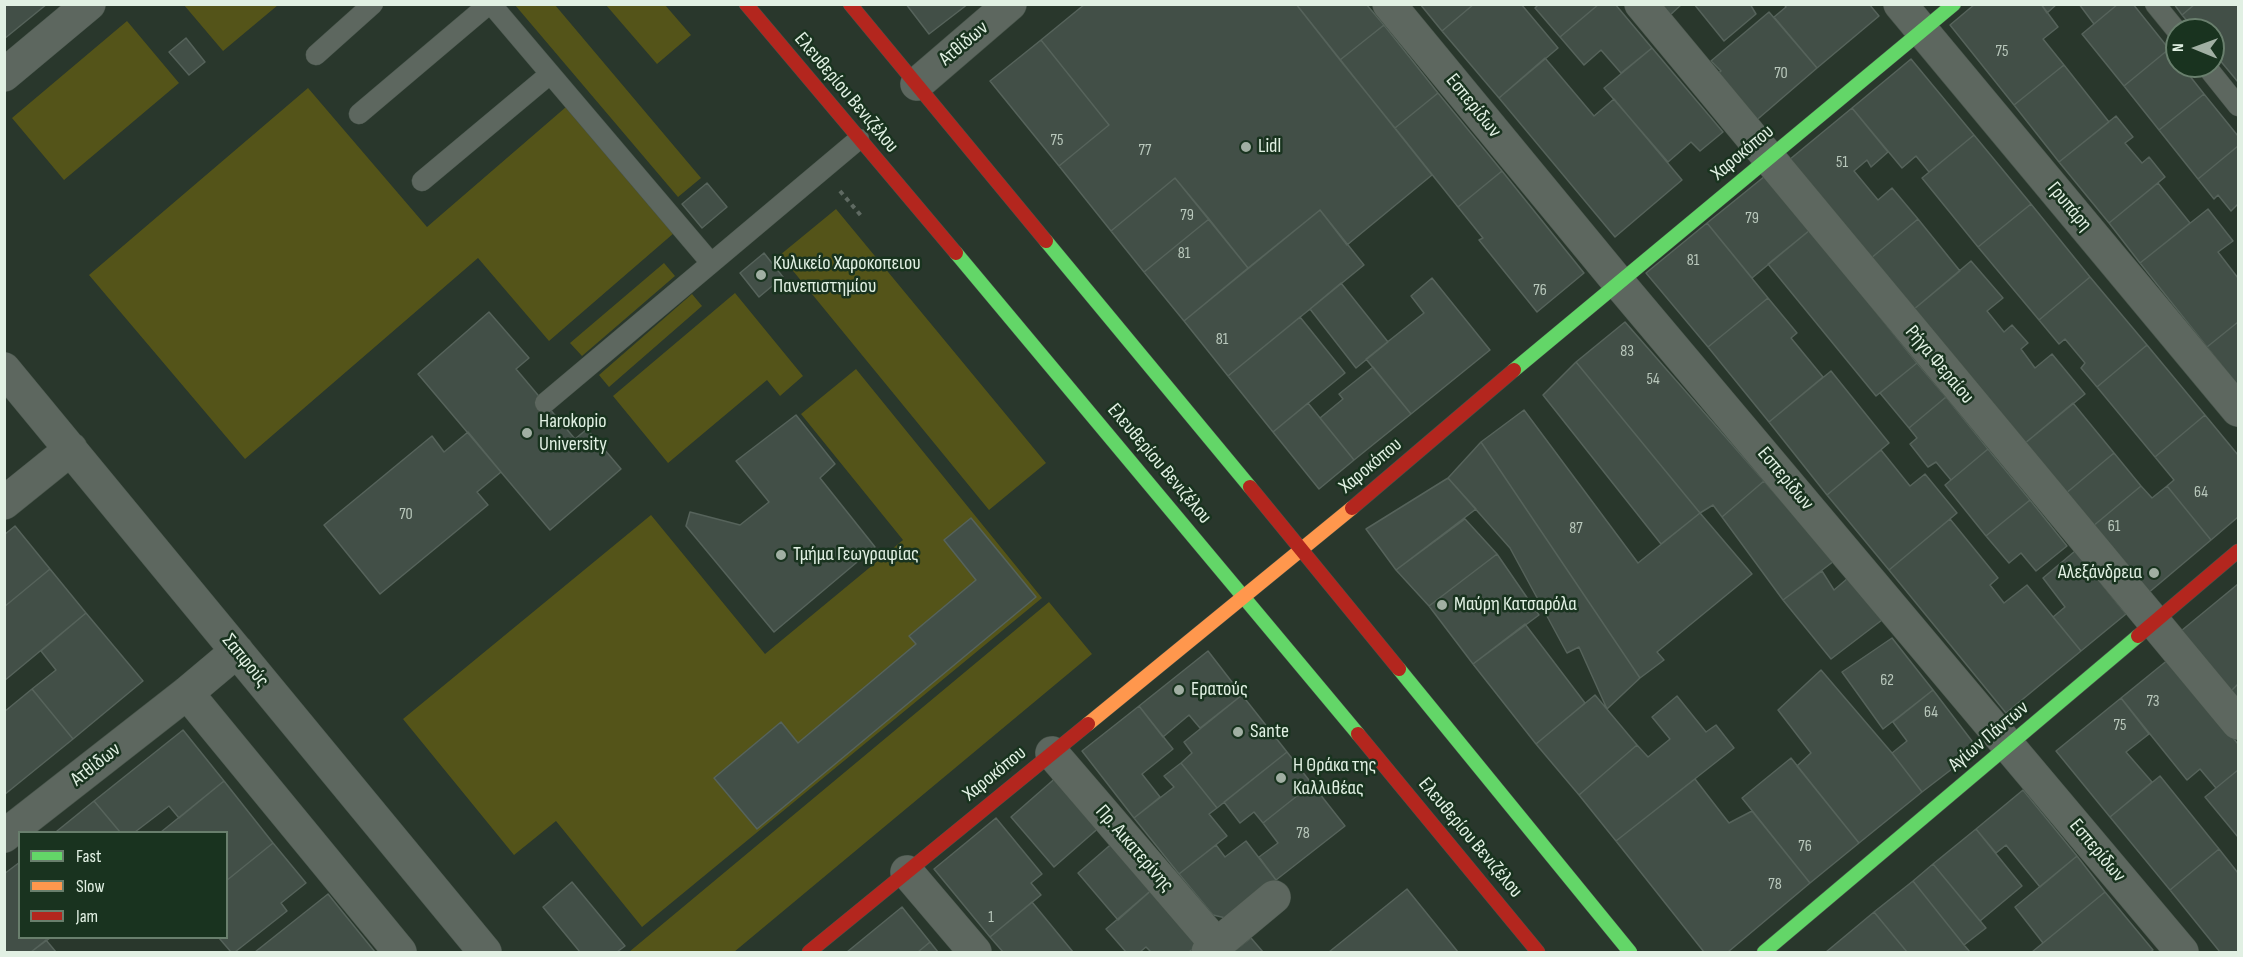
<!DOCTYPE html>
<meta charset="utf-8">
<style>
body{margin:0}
#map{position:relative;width:2243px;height:957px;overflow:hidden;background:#29372c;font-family:"Sofia Sans Condensed",sans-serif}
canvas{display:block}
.frame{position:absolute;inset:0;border:6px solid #e1f0e3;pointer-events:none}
.legend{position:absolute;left:18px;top:831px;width:210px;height:108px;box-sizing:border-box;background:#19331f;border:2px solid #697f6d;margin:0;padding:8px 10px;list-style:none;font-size:18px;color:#e1f0e3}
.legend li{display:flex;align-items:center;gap:12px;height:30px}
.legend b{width:30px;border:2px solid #697f6d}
.north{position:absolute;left:2165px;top:18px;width:60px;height:60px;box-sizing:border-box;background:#19331f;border:2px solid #697f6d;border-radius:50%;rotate:271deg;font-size:16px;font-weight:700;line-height:24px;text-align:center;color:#e1f0e3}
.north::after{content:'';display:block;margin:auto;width:21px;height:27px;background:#a1afa3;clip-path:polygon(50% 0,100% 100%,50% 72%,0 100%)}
</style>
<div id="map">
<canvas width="2243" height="957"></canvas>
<div class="frame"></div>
<ul class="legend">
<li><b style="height:8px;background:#63d668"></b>Fast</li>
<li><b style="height:8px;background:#ff974d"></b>Slow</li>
<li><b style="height:8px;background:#b3261e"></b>Jam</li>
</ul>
<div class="north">N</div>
</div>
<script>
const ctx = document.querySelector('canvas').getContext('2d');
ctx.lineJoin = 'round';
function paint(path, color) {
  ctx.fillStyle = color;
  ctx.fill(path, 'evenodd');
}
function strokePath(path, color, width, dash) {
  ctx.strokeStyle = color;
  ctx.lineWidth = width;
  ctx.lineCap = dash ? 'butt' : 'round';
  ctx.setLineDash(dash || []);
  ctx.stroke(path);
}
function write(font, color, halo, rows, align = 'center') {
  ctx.font = font + ' "Sofia Sans Condensed",sans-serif';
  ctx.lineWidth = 5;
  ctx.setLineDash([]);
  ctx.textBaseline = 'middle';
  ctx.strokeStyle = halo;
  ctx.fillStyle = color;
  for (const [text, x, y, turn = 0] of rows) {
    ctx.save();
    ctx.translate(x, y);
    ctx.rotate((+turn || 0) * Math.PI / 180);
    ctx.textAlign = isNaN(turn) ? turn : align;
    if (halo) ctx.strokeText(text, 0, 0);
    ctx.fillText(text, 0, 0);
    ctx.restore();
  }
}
paint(new Path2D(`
 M184 5H278L223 51Z
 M515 5H555L701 178 678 197Z
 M606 5H665L691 35 657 64Z
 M127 21 179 83 64 180 12 118Z
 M308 88 427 227 566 107 674 233 549 341 478 258 245 459 89 275Z
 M836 209 1046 463 989 510 780 255Z
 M664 263 675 276 582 356 570 343Z
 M735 293 803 376 780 396 767 380 668 463 613 396Z
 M692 294 702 306 609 387 599 375Z
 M856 369 1042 598 642 927 556 821 514 855 403 719 651 515 765 654 903 540 801 414Z
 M1049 602 1092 654 734 952H629Z`), '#545419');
const building = new Path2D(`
 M4 4H47L4 39Z
 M906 4H968L929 34Z
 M1085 4H1296L1432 175 1347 245 1320 210 1248 268 1175 178 1111 231 1059 166 1109 125 1041 40Z
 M1296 4H1366L1384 25 1340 60Z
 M1420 4H1474L1442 31Z
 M1474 4H1521L1558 48 1499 98 1442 31Z
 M1539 4H1599L1560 37 1535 8Z
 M1599 4H1615L1652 48 1621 73 1601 50 1584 65 1560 37Z
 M1657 4H1682L1668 17Z
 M1694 4H1750L1756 14 1724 41Z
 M1784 4H1869L1879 16 1817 68 1774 17 1786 7Z
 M1975 4H2041L2058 27 2043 39 2064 65 2014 105 1950 25Z
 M2041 4H2057L2047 13Z
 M2079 4H2118L2094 24Z
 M2118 4H2133L2169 49 2124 86 2082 34Z
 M2174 4H2195L2182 15Z
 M2195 4H2238V82L2213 52V30H2195L2182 15Z
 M1769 12 1817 68 1752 124 1713 77 1721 71 1711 61Z
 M1384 25 1438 93 1395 128 1340 60Z
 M186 38 205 62 189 75 169 52Z
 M1041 40 1109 125 1059 166 990 81Z
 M1652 48 1723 132 1700 151 1691 142 1668 162 1604 88Z
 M2169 49 2177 59V66H2182L2204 94 2159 130 2124 86Z
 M1545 58 1594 116 1614 99 1682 180 1615 237 1499 98Z
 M1911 59 1974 135 1929 172 1916 156 1902 168 1852 108Z
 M2064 65 2109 122 2059 162 2014 105Z
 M1438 93 1502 171 1458 207 1395 128Z
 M2204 94 2238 136V146L2198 179 2159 130Z
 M1852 108 1888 152 1871 167 1867 160 1854 171 1878 200 1892 188 1918 219 1870 259 1789 160Z
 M2116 116 2133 137 2125 143 2142 163 2149 157 2165 177 2109 223 2059 162Z
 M1974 135 2031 204 1978 247 1922 178Z
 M2238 146V204L2231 211 2218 195 2214 199 2198 179Z
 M1502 171 1584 273 1537 312 1479 240 1483 238 1458 207Z
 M1765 176 1810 230 1752 278 1707 223Z
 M1175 178 1209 219 1144 272 1111 231Z
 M707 183 727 207 702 228 682 204Z
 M2158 183 2190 223 2140 263 2109 223Z
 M2031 204 2090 277 2039 320 1978 247Z
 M2208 209 2233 241 2218 252 2238 278V322L2207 347 2140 263Z
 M1320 210 1364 265 1228 376 1184 321Z
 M1209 219 1248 268 1184 321 1144 272Z
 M1918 219 1960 271 1913 310 1870 259Z
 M1707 223 1768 298 1708 347 1646 273Z
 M1810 230 1917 363 1876 396 1768 264Z
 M764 253 783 277 759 297 740 273Z
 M1971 261 2003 298 1987 311 2004 332 2012 325 2028 343 2021 349 2035 368 2052 354 2085 394 2024 444 1913 310Z
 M2090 277 2147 345 2097 387 2081 368 2085 363 2065 339 2059 344 2039 320Z
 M1432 278 1490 350 1411 414 1366 359 1424 313 1411 296Z
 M1341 283 1388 342 1356 368 1310 309Z
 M1768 298 1797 333 1791 338 1823 377 1769 422 1708 347Z
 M489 312 529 358 516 369 575 439 587 429 621 469 550 530 418 374Z
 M1300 317 1345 373 1273 432 1228 376Z
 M1625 322 1764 481 1722 517 1713 505 1700 513 1576 362Z
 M2238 322V386L2207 347Z
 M2147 345 2205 415 2155 457 2097 387Z
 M1576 362 1700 513 1661 544 1543 395Z
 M1917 363 1946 397 1909 428 1880 393Z
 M1373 367 1411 414 1354 460 1320 418 1343 399 1339 394Z
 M1831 371 1889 443 1827 495 1769 422Z
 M1946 397 1988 449 1951 480 1936 462 1928 467 1910 444 1917 438 1909 428Z
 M1308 403 1354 460 1319 489 1273 432Z
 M2073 403 2114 453 2065 494 2024 444Z
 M1524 410 1638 563 1700 513 1752 574 1657 652 1664 660 1640 678 1481 442Z
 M796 415 835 464 820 478 875 547 774 632 686 526 690 512 740 525 769 502 736 461Z
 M2205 415 2238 455V517L2211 540 2167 486 2174 480 2155 457Z
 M468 432 501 472 477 492 488 505 380 594 324 525 432 436 444 452Z
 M1481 442 1640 678 1607 709 1579 647 1567 653 1510 548 1448 478Z
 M1988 449 2030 500 1986 536 1945 485Z
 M1881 450 1910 486 1925 474 1957 513 1889 570 1827 495Z
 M2114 453 2141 486 2092 527 2065 494Z
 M1448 478 1476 509 1396 570 1366 529Z
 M1764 481 1834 561 1783 600 1722 517Z
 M2141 486 2152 498 2167 486 2211 540 2147 594 2092 527Z
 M2030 500 2067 546 2036 571 2021 553 2009 563 1986 536Z
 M971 518 1036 597 757 829 714 778 781 722 798 743 916 644 909 636 976 580 944 540Z
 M1465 519 1497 554 1429 606 1396 570Z
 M1950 519 1998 578 1990 585 2004 603 2027 585 2081 651 2006 713 1889 570Z
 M15 526 50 569 4 607V535Z
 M2075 551 2126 614 2081 651 2053 617 2065 607 2043 578Z
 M1497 554 1539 615 1473 664 1429 606Z
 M50 569 86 613 4 681V607Z
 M1822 571 1834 590 1848 578 1882 620 1831 659 1783 600Z
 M2238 584V684L2231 691 2181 631Z
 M86 613 143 681 73 739 32 689 56 670 41 651Z
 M1525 624 1585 703 1536 744 1473 664Z
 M1892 638 1933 690 1883 729 1842 672Z
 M1208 651 1242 695 1200 728 1189 715 1163 737 1139 706Z
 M2169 659 2238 744V770L2216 788 2200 769 2187 780 2121 698Z
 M1821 670 1892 753 1922 792 1859 843 1797 766 1811 753 1778 710Z
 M2238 684V701L2231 691Z
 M32 689 73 739 4 795V712Z
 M1933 690 1978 749 1922 792 1892 753 1907 741 1893 722Z
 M1242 695 1287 752 1217 808 1181 763 1192 753 1184 742Z
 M1595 695 1637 745 1579 795 1536 744Z
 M1677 696 1706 732 1716 725 1734 748 1616 841 1579 795 1637 745 1648 757 1670 739 1652 717Z
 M2121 698 2149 734 2126 752 2152 782 2110 817 2056 751Z
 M1139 706 1173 749 1142 774 1160 797 1134 818 1082 751Z
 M183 730 224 781 179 818 169 806 135 832H120L94 801Z
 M1287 752 1312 784 1263 823 1254 812 1240 823 1224 802Z
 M1791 758 1859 843 1810 883 1742 798Z
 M1181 763 1217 808 1209 814 1227 836 1179 874 1134 818 1174 787 1164 776Z
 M2238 770V837L2205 797Z
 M1059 775 1102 825 1054 867 1011 817Z
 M2160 776 2219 849 2170 890 2110 817Z
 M1695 779 1729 823 1752 811 1810 883 1728 952H1704L1616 841Z
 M224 781 273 843 226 881V832H161Z
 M1312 784 1345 826 1276 880 1259 857 1278 843 1263 823Z
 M2023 790 2077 856 2040 887 2006 845 1996 853 1976 829Z
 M94 801 120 832H58L57 831Z
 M996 818 1042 874 1031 883 1041 895 990 937 934 869Z
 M1976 829 2022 886 1980 921 1933 864Z
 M1116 840 1155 887 1118 920 1078 873Z
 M1246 841 1276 880 1230 919 1213 915 1179 874 1216 845 1225 857Z
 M273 843 306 883 281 903 287 911 235 952H231L219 938H226V881Z
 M2219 849 2238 873V952H2220L2170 890Z
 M2077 856 2105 892 2043 943 2015 907Z
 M20 862V938H50L31 952H4V874Z
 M1933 864 1986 928 1964 945 1913 881Z
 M1913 881 1964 945 1970 952H1907L1874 912Z
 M572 882 625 946 617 952H580L543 907Z
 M1155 887 1202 941 1189 952H1151L1146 947 1140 952H1126L1106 929Z
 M1407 889 1458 952H1329Z
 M2105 892 2153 950 2150 952H2032Z
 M328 894 375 952H255Z
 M1032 902 1073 952H1003L990 937Z
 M902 907 930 942 918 952H847Z
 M1874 912 1907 952H1826Z
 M1251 938 1263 952H1233Z
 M46 940 56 952H31Z
 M930 942 938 952H918Z`);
paint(building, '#424f47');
strokePath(building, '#56635b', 1.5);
const lane = new Path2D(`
 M491 4 711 263
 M2155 4 2177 31
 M316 55 373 4
 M2206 66 2238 106
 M359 114 489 4
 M422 181 550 74
 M545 403 859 139`);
const street = new Path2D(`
 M1389 4 1618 282 2182 952
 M1641 4 2238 723
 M1900 4 2238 410
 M4 75 89 4
 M917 84 1010 4
 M4 369 485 952
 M4 503 71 449
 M187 693 400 952
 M1052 753 1217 945
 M4 836 187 693 237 651
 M907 872 975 952
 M1208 952 1274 897`);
const fast = new Path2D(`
 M1046 241 1250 487
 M956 253 1358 734
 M1514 370 1954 4
 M1399 669 1630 952
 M1764 952 2138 636`);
const slow = new Path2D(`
 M1088 724 1352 508`);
const jam = new Path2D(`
 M746 4 956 253
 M850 4 1046 241
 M1250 487 1399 669
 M1352 508 1514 370
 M2138 636 2238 551
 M1358 734 1538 952
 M809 952 1088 724`);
strokePath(lane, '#47544a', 21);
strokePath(street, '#47544a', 34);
strokePath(fast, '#47544a', 15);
strokePath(slow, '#47544a', 15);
strokePath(jam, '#47544a', 15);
strokePath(new Path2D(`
 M840 191 863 218`), '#5f6a62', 4, [4.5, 4.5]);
strokePath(lane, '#5d675f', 20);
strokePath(street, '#5d675f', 33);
strokePath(fast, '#63d668', 14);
strokePath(slow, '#ff974d', 14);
strokePath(jam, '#b3261e', 14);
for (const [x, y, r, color] of [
 [1246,147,6,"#a1afa3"],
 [761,275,6,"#a1afa3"],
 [527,433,6,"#a1afa3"],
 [781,555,6,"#a1afa3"],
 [2154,573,6,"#a1afa3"],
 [1442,605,6,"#a1afa3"],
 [1179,690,6,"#a1afa3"],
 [1238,732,6,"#a1afa3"],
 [1281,778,6,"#a1afa3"]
]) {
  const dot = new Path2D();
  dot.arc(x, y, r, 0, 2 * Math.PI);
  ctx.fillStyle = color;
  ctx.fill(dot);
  strokePath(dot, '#19331f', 2);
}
write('16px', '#b9c8bc', null, [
 ["75",2002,52],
 ["70",1781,74],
 ["75",1057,141],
 ["77",1145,151],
 ["51",1842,163],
 ["79",1187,216],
 ["79",1752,219],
 ["81",1184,254],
 ["81",1693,261],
 ["76",1540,291],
 ["81",1222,340],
 ["83",1627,352],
 ["54",1653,380],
 ["64",2201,493],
 ["70",406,515],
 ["61",2114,527],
 ["87",1576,529],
 ["62",1887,681],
 ["73",2153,702],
 ["64",1931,713],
 ["75",2120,726],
 ["78",1303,834],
 ["76",1805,847],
 ["78",1775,885],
 ["1",991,918]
]);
write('20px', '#e1f0e3', '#19331f', [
 ["Ατθίδων",964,44,-40],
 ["Ελευθερίου Βενιζέλου",846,93,50],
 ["Εσπερίδων",1473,106,51],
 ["Χαροκόπου",1743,153,-40],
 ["Γρυπάρη",2069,207,50],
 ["Ρήγα Φεραίου",1939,365,50],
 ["Ελευθερίου Βενιζέλου",1159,464,50],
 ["Χαροκόπου",1371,466,-40],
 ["Εσπερίδων",1785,479,50],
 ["Σαπφούς",245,661,51],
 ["Αγίων Πάντων",1989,737,-40],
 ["Ατθίδων",96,765,-38],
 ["Χαροκόπου",995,774,-39],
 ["Ελευθερίου Βενιζέλου",1470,838,50],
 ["Πρ. Αικατερίνης",1134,849,49],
 ["Εσπερίδων",2097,851,50]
]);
write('20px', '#e1f0e3', '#19331f', [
 ["Lidl",1258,147],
 ["Κυλικείο Χαροκοπειου",773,264],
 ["Πανεπιστημίου",773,287],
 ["Harokopio",539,422],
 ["University",539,445],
 ["Τμήμα Γεωγραφίας",793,555],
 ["Αλεξάνδρεια",2142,573,"right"],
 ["Μαύρη Κατσαρόλα",1454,605],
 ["Ερατούς",1191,690],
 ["Sante",1250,732],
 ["Η Θράκα της",1293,766],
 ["Καλλιθέας",1293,789]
], 'left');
</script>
